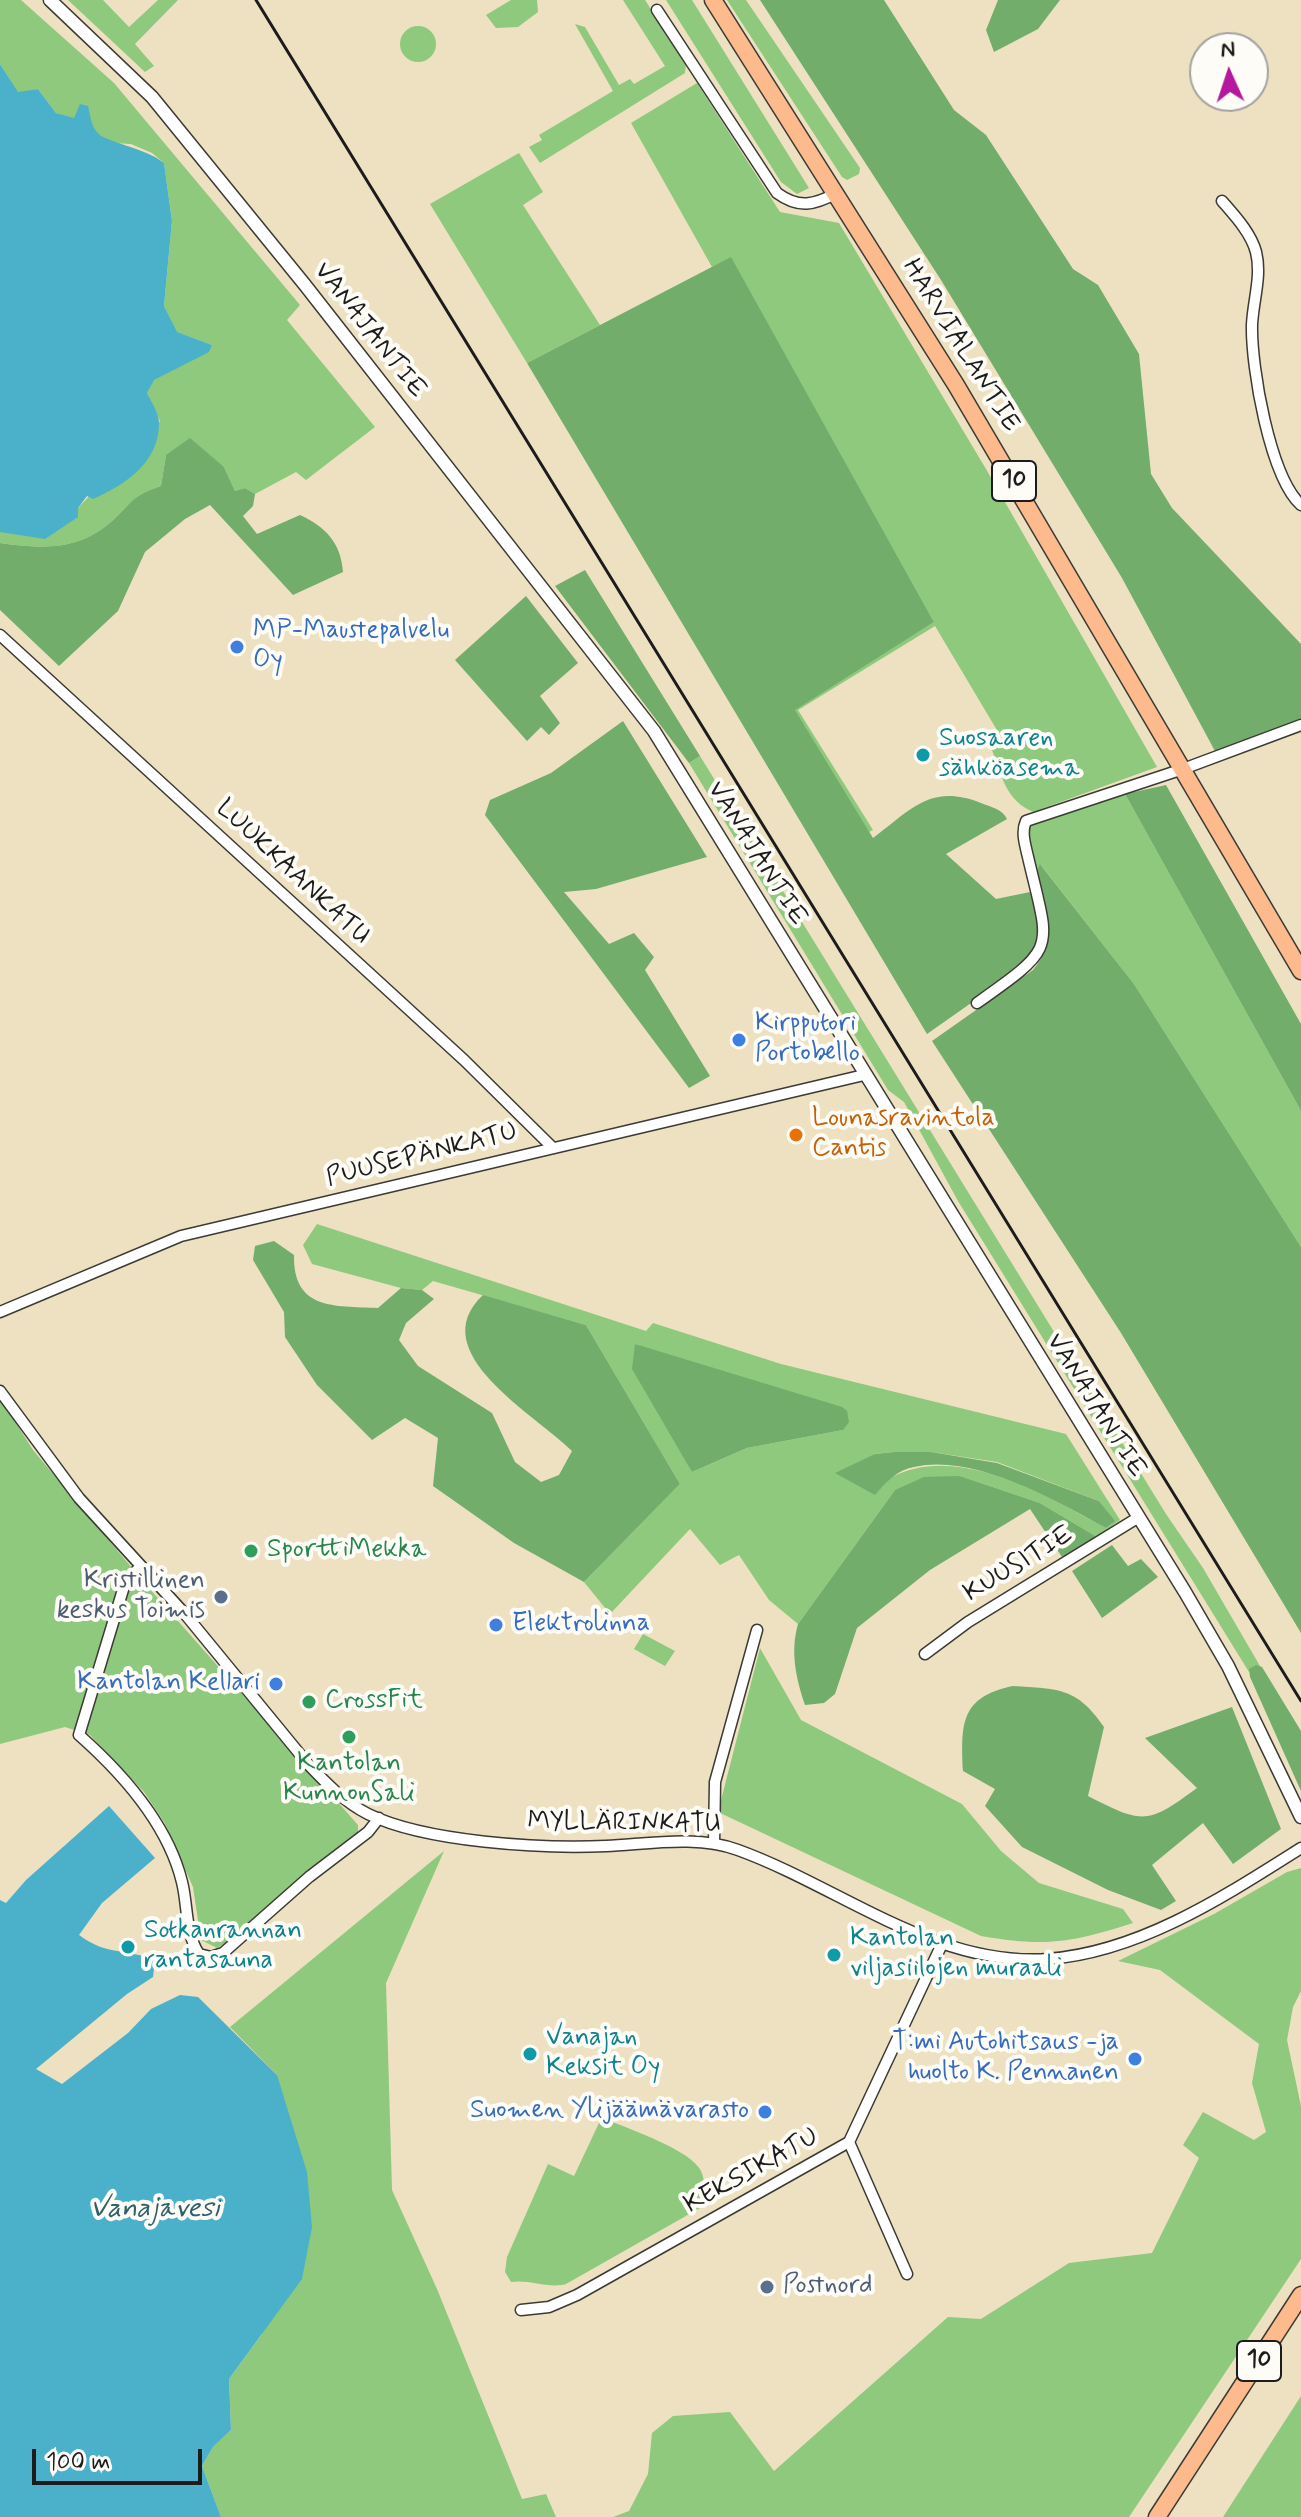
<!DOCTYPE html>
<meta charset="utf-8">
<style>
body{margin:0}
#map{position:relative;width:1301px;height:2517px;overflow:hidden;background:#ede1c1;font-family:Mynerve,sans-serif}
canvas{display:block}
.north{position:absolute;left:1189px;top:32px;width:80px;height:80px;box-sizing:border-box;background:#fdfcf7;border:2px solid #a3a29f;border-radius:50%;rotate:357deg;font-size:22px;font-weight:700;line-height:32px;text-align:center;color:#1c1c1c}
.north::after{content:'';display:block;margin:auto;width:28px;height:36px;background:#b5179e;clip-path:polygon(50% 0,100% 100%,50% 72%,0 100%)}
.scale{position:absolute;left:32px;top:2449px;width:170px;height:36px;box-sizing:border-box;border:4px solid #1c1c1c;border-top:0;padding-left:10px;font-size:24px;line-height:28px;white-space:nowrap;color:#1c1c1c;-webkit-text-stroke:6px #fdfcf7;paint-order:stroke}
</style>
<div id="map">
<canvas width="1301" height="2517"></canvas>
<div class="north">N</div>
<div class="scale">100 m</div>
</div>
<script>
const ctx = document.querySelector('canvas').getContext('2d');
ctx.lineJoin = 'round';
function paint(path, color) {
  ctx.fillStyle = color;
  ctx.fill(path, 'evenodd');
}
function strokePath(path, color, width, dash) {
  ctx.strokeStyle = color;
  ctx.lineWidth = width;
  ctx.lineCap = dash ? 'butt' : 'round';
  ctx.setLineDash(dash || []);
  ctx.stroke(path);
}
function write(font, color, halo, rows, align = 'center') {
  ctx.font = font + ' Mynerve,sans-serif';
  ctx.lineWidth = 8;
  ctx.setLineDash([]);
  ctx.textBaseline = 'middle';
  ctx.strokeStyle = halo;
  ctx.fillStyle = color;
  for (const [text, x, y, turn = 0] of rows) {
    ctx.save();
    ctx.translate(x, y);
    ctx.rotate((+turn || 0) * Math.PI / 180);
    ctx.textAlign = isNaN(turn) ? turn : align;
    if (halo) ctx.strokeText(text, 0, 0);
    ctx.fillText(text, 0, 0);
    ctx.restore();
  }
}
paint(new Path2D(`
 M0 0H21L114 83 300 305 287 320 375 427 306 480 296 472 255 494 245 488 235 491 224 467 203 452 166 455 161 486C131 497 134 501 112 521 79 551 41 549 0 543V532L78 508 160 421 147 393 153 380 212 345 176 332 164 306 172 221 164 163 152 153 131 144 113 143 74 119 56 113 38 89 18 93 0 64Z
 M68 0H103L129 27 158 0H178L135 44 154 66 145 72Z
 M511 0H537L538 12 518 27 496 28 486 15Z
 M623 0H645L686 63 685 73 540 163 529 147 542 140 539 135 613 91 575 24 585 27 619 85 630 79 634 84 665 66Z
 M666 0H692L809 188 797 194 781 182Z
 M727 0H746L860 168 859 174 847 180 842 177Z
 M400 44a18 18 0 1 1 36 0a18 18 0 1 1-36 0Z
 M697 83 780 212 839 223 986 469 1157 767 1033 812C1006 800 1002 777 992 750L1004 742 935 626 798 710 873 830 869 832 794 709 934 622 731 258 712 267 631 123Z
 M519 153 543 192 523 205 600 325 527 363 430 204Z
 M700 756 1166 1514 1203 1568 1260 1666 1249 1672 958 1201 904 1102 888 1090 689 763Z
 M1125 794 1301 1111V1247L1134 984 1041 865 1037 871 1028 830 1031 823Z
 M317 1224 646 1331 653 1323 781 1364 1066 1434 1120 1520 1097 1537 1040 1503 960 1476 895 1490 798 1624 769 1600 739 1555 720 1565 690 1529 610 1614 584 1582 680 1484 586 1325 433 1281 422 1290 401 1288 312 1264 303 1245ZM635 1344 843 1430 747 1448 692 1472ZM894 1452H931L997 1462 1099 1501 1114 1521 1106 1528C1046 1496 958 1441 890 1478L874 1454Z
 M0 1398 33 1450 148 1587 358 1825V1833C311 1869 267 1921 217 1948L201 1940 193 1887 164 1822 144 1792 90 1735 65 1727 0 1744Z
 M643 1634 675 1651 665 1666 634 1649Z
 M760 1648 801 1720 962 1804 1001 1851 1039 1883 1123 1909 1133 1923C1071 1943 1045 1947 981 1936L718 1812Z
 M444 1851 386 1983 392 2190 437 2289 522 2499 546 2494 556 2517H221L202 2466 213 2447 231 2430 229 2379 262 2334 277 2075 230 2027Z
 M1301 1868V1991L1293 2007 1287 2040 1301 2106V2259L1129 2517H613L629 2511 648 2474 652 2433 673 2416 730 2412 774 2471 948 2317 981 2319 1069 2263 1152 2253 1199 2158 1183 2145 1203 2112 1254 2140 1266 2132 1252 2083 1259 2044 1160 1970 1118 1961 1214 1914 1287 1872Z
 M608 2120C631 2130 691 2150 701 2171 707 2184 703 2195 700 2208L566 2284C548 2289 530 2279 511 2282L505 2272 507 2257 548 2164 574 2176 599 2123Z
 M1301 2396V2517H1223Z`), '#8ec97d');
paint(new Path2D(`
 M760 0H884L954 110 986 135 1073 269 1098 285 1139 354 1151 474 1172 508 1301 644V722L1216 753 1122 578 941 280Z
 M998 0H1060L1038 29 994 52 986 30Z
 M731 257 934 622 795 710 873 838C911 810 930 783 981 803 991 807 1002 809 1007 819L946 854 996 899 1035 891 1041 932 1028 963 927 1034 527 363Z
 M190 438 224 467 235 491 245 488 255 494 253 506 243 516 257 534 300 515C326 527 341 543 343 572L293 595 210 505 185 519 145 552 118 611 59 666 0 610V543C41 549 79 551 112 521 134 501 130 497 161 486L166 455Z
 M585 570 700 756 689 763 555 586Z
 M526 596 578 663 540 696 560 723 549 735 541 727 527 741 455 660Z
 M623 721 707 857 596 889 564 892 609 944 634 933 654 957 645 970 710 1076 689 1088 485 815 490 800 551 773Z
 M1166 785 1301 1024V1111L1125 794Z
 M1040 864 1134 984 1301 1247V1633L1121 1333 932 1041 1033 970C1058 941 1046 905 1037 871Z
 M274 1241 294 1255C293 1310 334 1306 378 1308L401 1288 422 1290 434 1299 406 1323 399 1340 418 1366 492 1413 515 1462 541 1482 559 1475 572 1451C535 1414 422 1352 483 1295L586 1325 680 1484 584 1582 514 1543 433 1486 438 1438 405 1418 372 1440 317 1385 285 1337 284 1312 253 1260 255 1246Z
 M635 1344 842 1407 847 1411 849 1422 843 1430 747 1448 692 1472 632 1369Z
 M894 1452H931L997 1463 1099 1501 1115 1521 1106 1528C1056 1501 974 1453 914 1467 897 1470 886 1482 875 1495L835 1473 875 1454Z
 M960 1476 1040 1503 1097 1537 1062 1557 1030 1509 930 1570 857 1628 835 1694 824 1703 805 1705C796 1678 790 1652 798 1624L895 1490 924 1477Z
 M1112 1545 1128 1566 1141 1559 1158 1577 1102 1618 1072 1571Z
 M1256 1665 1262 1667 1301 1731V1791L1250 1677 1249 1669Z
 M1013 1686C1058 1689 1077 1687 1104 1727L1088 1796C1143 1824 1147 1825 1197 1788L1145 1738 1232 1707 1281 1829 1233 1864 1203 1823 1152 1865 1176 1901 1161 1910 1108 1890 1022 1847 985 1806 995 1789 963 1771C961 1724 960 1697 1013 1686Z`), '#72ad6c');
paint(new Path2D(`
 M0 64 18 92 38 89 56 113 74 118 80 104 88 106C90 113 91 125 96 131 104 143 145 147 164 163L172 221 164 306 177 332 212 345 209 352 154 380 147 393C151 401 159 414 159 422 160 462 125 485 93 499L87 496 78 508V517L45 539 0 532Z
 M109 1806 155 1858 102 1903 79 1935C108 1957 127 1947 155 1961L153 1977 127 1994 36 2069 62 2084 128 2033 151 2009 180 1995 198 1997 277 2075 307 2172 312 2227 302 2279 229 2379 231 2430 213 2447 202 2466 221 2517H0V1900L6 1903 26 1880Z`), '#4bb1ca');
const minor = new Path2D(`
 M657 10 777 193C799 209 814 205 837 193
 M1222 201C1235 216 1251 233 1256 252 1262 276 1253 301 1252 325 1251 367 1270 477 1301 505
 M0 635 464 1060 552 1147
 M977 1003C1059 945 1050 951 1028 857 1025 844 1021 832 1026 821L1183 769 1301 725
 M0 1312 181 1236 864 1075
 M0 1391 79 1498 185 1614 308 1764C325 1782 344 1802 368 1814 425 1842 542 1849 606 1846 649 1844 697 1835 738 1850 840 1887 935 1967 1048 1959 1140 1952 1225 1896 1301 1848
 M141 1566 125 1583 79 1735C122 1773 168 1825 182 1882 188 1906 185 1933 199 1954L211 1957 223 1953 309 1877 368 1832 379 1818
 M925 1654 968 1622 1139 1517
 M714 1844 715 1782 757 1630
 M849 2142 907 2274
 M521 2310 549 2307 577 2295 849 2142 942 1944`);
const tertiary = new Path2D(`
 M50 0 152 97 305 285 654 731 1185 1592 1228 1666 1301 1817`);
const trunk = new Path2D(`
 M713 0 956 385 1301 971
 M1157 2517 1301 2295`);
strokePath(minor, '#3b3a35', 13);
strokePath(tertiary, '#3b3a35', 15);
strokePath(trunk, '#3b3a35', 19);
strokePath(minor, '#fff', 10);
strokePath(tertiary, '#fff', 12);
strokePath(trunk, '#fcba8d', 16);
strokePath(new Path2D(`
 M256 0 1301 1701`), '#1c1c1c', 3);
for (const [x, y, r, color] of [
 [237,647,8,"#3f7fe0"],
 [923,755,8,"#0f9aa8"],
 [739,1040,8,"#3f7fe0"],
 [796,1135,8,"#e8710a"],
 [251,1551,8,"#2e9e5b"],
 [221,1597,8,"#5c6f8a"],
 [496,1625,8,"#3f7fe0"],
 [276,1684,8,"#3f7fe0"],
 [309,1702,8,"#2e9e5b"],
 [349,1737,8,"#2e9e5b"],
 [128,1947,8,"#0f9aa8"],
 [834,1955,8,"#0f9aa8"],
 [530,2054,8,"#0f9aa8"],
 [1135,2059,8,"#3f7fe0"],
 [765,2112,8,"#3f7fe0"],
 [767,2287,8,"#5c6f8a"]
]) {
  const dot = new Path2D();
  dot.arc(x, y, r, 0, 2 * Math.PI);
  ctx.fillStyle = color;
  ctx.fill(dot);
  strokePath(dot, '#fdfcf7', 3);
}
for (const [x, y, w] of [
 [1014,481,44],
 [1259,2361,44]
]) {
  const box = new Path2D();
  box.roundRect(x - w / 2, y - 20, w, 40, 6);
  ctx.fillStyle = '#fdfcf7';
  ctx.fill(box);
  strokePath(box, '#1c1c1c', 2);
}
write('bold 24px', '#1c1c1c', null, [
 ["10",1014,481],
 ["10",1259,2361]
]);
write('26px', '#1c1c1c', '#fdfcf7', [
 ["VANAJANTIE",369,331,52],
 ["HARVIALANTIE",960,346,58],
 ["VANAJANTIE",756,854,58],
 ["LUUKKAANKATU",292,873,43],
 ["PUUSEPÄNKATU",422,1156,-14],
 ["VANAJANTIE",1095,1406,58],
 ["KUUSITIE",1019,1565,-31],
 ["MYLLÄRINKATU",624,1824,1],
 ["KEKSIKATU",752,2172,-29]
]);
write('26px', '#366cbe', '#fdfcf7', [
 ["MP-Maustepalvelu",253,632],
 ["Oy",253,662],
 ["Kirpputori",755,1025],
 ["Portobello",755,1055],
 ["Elektrolinna",512,1625],
 ["Kantolan Kellari",260,1684,"right"],
 ["T:mi Autohitsaus -ja",1119,2044,"right"],
 ["huolto K. Pennanen",1119,2074,"right"],
 ["Suomen Ylijäämävarasto",749,2112,"right"]
], 'left');
write('26px', '#0d838f', '#fdfcf7', [
 ["Suosaaren",939,740],
 ["sähköasema",939,770],
 ["Sotkanrannan",144,1932],
 ["rantasauna",144,1962],
 ["Kantolan",850,1940],
 ["viljasiilojen muraali",850,1970],
 ["Vanajan",546,2039],
 ["Keksit Oy",546,2069]
], 'left');
write('26px', '#c56008', '#fdfcf7', [
 ["Lounasravintola",812,1120],
 ["Cantis",812,1150]
], 'left');
write('26px', '#27864d', '#fdfcf7', [
 ["SporttiMekka",267,1551],
 ["CrossFit",325,1702],
 ["Kantolan",349,1765,"center"],
 ["KunnonSali",349,1795,"center"]
], 'left');
write('26px', '#4e5e75', '#fdfcf7', [
 ["Kristillinen",205,1582],
 ["keskus Toimis",205,1612],
 ["Postnord",783,2287,"left"]
], 'right');
write('italic 28px', '#315f6a', '#fdfcf7', [
 ["Vanajavesi",155,2210]
]);
</script>
